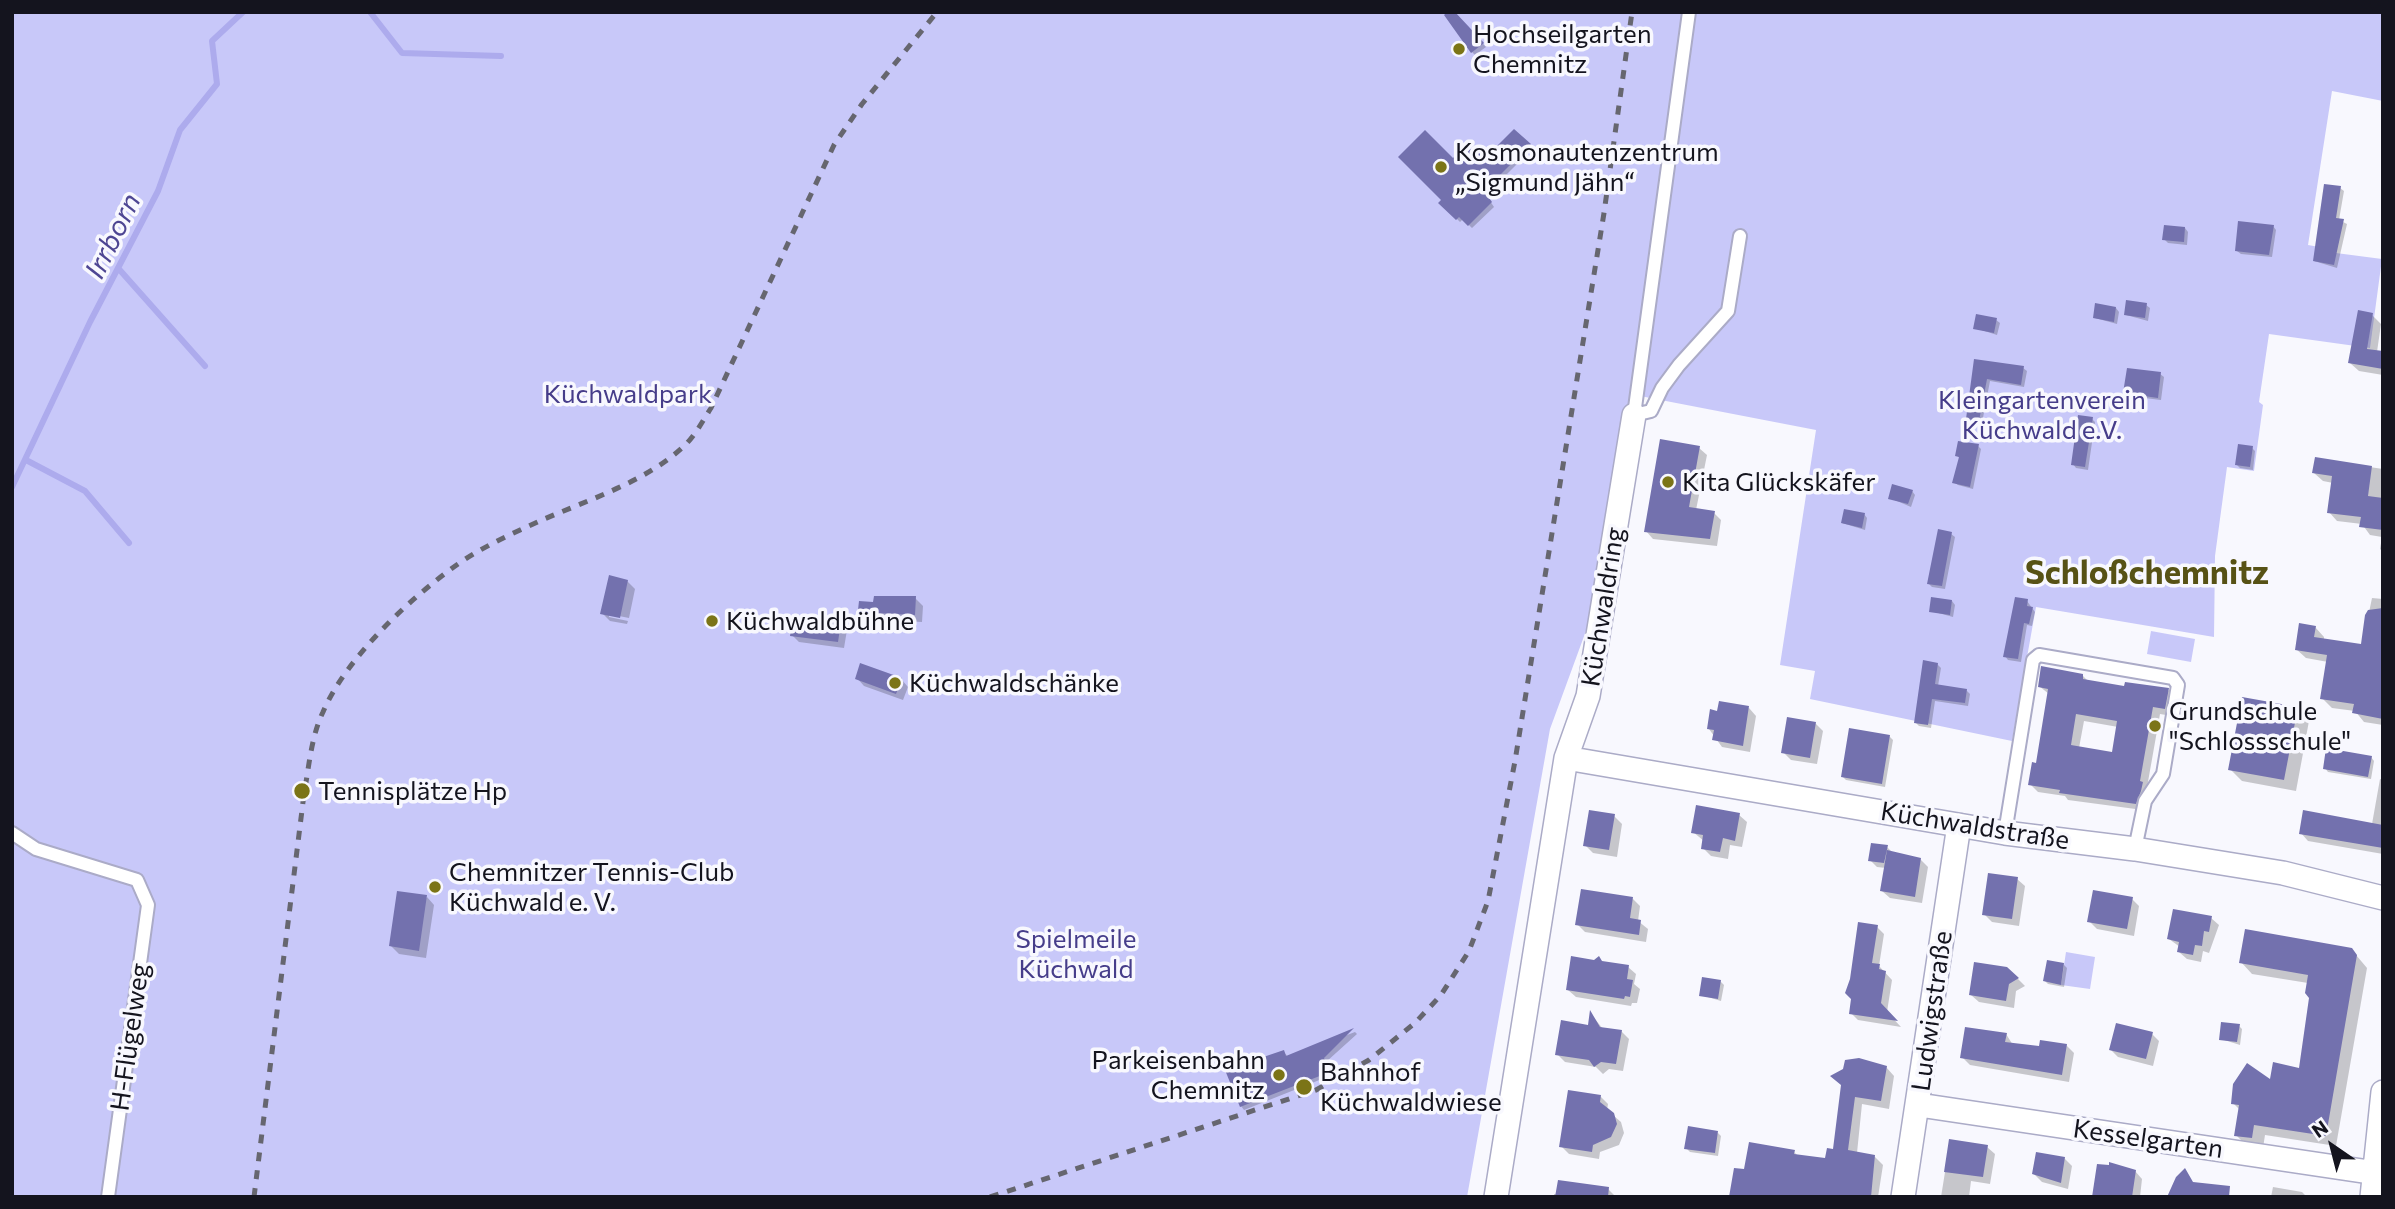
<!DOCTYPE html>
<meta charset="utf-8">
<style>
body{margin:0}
#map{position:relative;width:2395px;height:1209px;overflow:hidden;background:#f8f8fe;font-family:Commissioner,sans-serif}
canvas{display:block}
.frame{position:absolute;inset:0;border:14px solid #14141e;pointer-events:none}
.north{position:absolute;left:2297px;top:1111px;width:70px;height:70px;-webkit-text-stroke:5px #f8f8fe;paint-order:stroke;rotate:325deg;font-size:19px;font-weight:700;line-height:28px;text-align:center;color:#14141e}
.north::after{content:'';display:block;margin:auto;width:24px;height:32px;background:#14141e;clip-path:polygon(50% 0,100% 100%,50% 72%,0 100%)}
</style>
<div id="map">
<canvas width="2395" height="1209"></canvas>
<div class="frame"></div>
<div class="north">N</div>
</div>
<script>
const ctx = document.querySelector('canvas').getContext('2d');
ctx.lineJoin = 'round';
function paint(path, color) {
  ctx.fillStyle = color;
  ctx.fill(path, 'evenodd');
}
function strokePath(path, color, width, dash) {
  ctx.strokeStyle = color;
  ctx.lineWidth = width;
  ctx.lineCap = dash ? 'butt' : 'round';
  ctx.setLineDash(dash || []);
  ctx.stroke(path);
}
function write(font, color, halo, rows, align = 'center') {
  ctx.font = font + ' Commissioner,sans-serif';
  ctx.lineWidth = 7;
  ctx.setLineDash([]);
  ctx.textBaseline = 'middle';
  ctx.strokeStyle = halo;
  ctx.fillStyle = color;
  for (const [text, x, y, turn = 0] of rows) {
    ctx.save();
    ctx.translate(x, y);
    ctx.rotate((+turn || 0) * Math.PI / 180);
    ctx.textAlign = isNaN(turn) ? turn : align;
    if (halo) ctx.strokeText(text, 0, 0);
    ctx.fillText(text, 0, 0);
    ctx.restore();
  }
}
paint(new Path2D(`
 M12 12H2383V101L2332 91 2308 245 2336 250V253L2382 259 2370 348 2269 334 2259 402 2263 405 2254 471 2227 467 2215 556 2214 637 2036 607 2012 741 1810 699 1815 671 1780 665 1816 430 1640 396 1594 609 1550 729 1467 1197H12Z
 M2151 631 2195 639 2191 662 2147 654Z
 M2066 952 2095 957 2090 989 2061 985Z`), '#c8c8f9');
paint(new Path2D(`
 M1453 12 1486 47 1475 55 1472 52Z
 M1514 131 1533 148 1486 195 1494 207 1472 228 1463 219 1460 222 1441 203 1453 161 1486 159Z
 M2340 188 2344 191 2339 220 2347 224 2337 268 2314 261Z
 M2273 226 2276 230 2272 257 2241 254 2237 251Z
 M2185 228 2188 232 2187 245 2168 243 2164 239Z
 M2146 305 2150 308 2148 321 2126 315Z
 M2116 308 2119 312 2117 324 2095 318Z
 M2372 315 2381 324 2377 352 2383 353V375L2359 371 2350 363Z
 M1996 320 2000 323 1997 335 1975 328Z
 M1975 361 2023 368 2027 371 2024 387 1990 381 1982 423 1968 418Z
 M2160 374 2164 377 2161 400 2128 396 2125 392Z
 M2092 419 2095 422 2088 470 2076 468 2073 464Z
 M1978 446 1981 449 1973 489 1958 485 1954 482 1960 459 1957 455Z
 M1699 448 1707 455 1696 510 1714 513 1721 520 1717 546 1653 539 1646 531Z
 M2252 448 2255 451 2253 470 2240 468 2237 465Z
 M2316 459 2383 469V552L2380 549 2382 537 2370 535 2362 524 2337 521 2329 512 2333 483 2323 481 2314 473Z
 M1912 491 1915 495 1911 507 1890 498Z
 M1864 514 1867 518 1865 530 1842 523Z
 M1951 534 1955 537 1945 589 1932 587 1929 584Z
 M627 581 635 589 629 618 609 614V617L628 621 627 624 610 621 602 613Z
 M915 598 923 606 922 622 885 620 884 629 866 626 859 618 875 604Z
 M2372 598 2383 599V725L2364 722 2355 711 2332 708 2322 698 2328 662 2306 658 2296 649 2315 627 2324 637V640L2362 646Z
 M1952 601 1955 605 1953 617 1931 611Z
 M2027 601 2035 612 2032 626 2027 625 2021 662 2008 660 2005 656Z
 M840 624 847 630 844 648 799 642 792 635Z
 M1937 664 1941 668 1938 686 1966 690 1970 694 1968 706 1935 701 1931 728 1919 726 1916 723Z
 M2083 676 2089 682 2125 688 2168 690 2175 697 2172 716 2160 714 2143 810 2068 800 2065 796 2038 792 2030 784 2037 765 2049 694 2039 686ZM2084 721 2118 727 2113 754 2079 748Z
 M857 678 901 679 908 687 903 700 864 686Z
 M1749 708 1756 716 1750 752 1722 747 1709 729 1719 713Z
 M2297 709 2309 721 2296 791 2242 781 2230 769Z
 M1815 723 1823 731 1817 764 1791 760 1783 752Z
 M1889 736 1893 740 1885 787 1846 780 1843 777Z
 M2371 757 2374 761 2371 779 2328 772 2325 768Z
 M2380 779 2383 780V854L2308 841 2301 833 2372 824Z
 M1739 815 1747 822 1742 847 1730 845 1728 859 1711 856 1703 848 1704 841 1693 832Z
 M1614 816 1622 824 1617 857 1593 853 1585 845Z
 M1887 847 1893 853 1920 859 1928 867 1922 903 1890 898 1882 891 1886 868 1877 867 1870 860Z
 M2017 879 2025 886 2019 926 1992 922 1984 914Z
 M427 897 434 905 426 958 399 954 391 946Z
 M1633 899 1640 906 1638 921 1648 929 1646 942 1585 932 1577 924Z
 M2132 899 2139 906 2134 936 2097 929 2089 921Z
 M2211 918 2219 925 2209 953 2203 951 2201 962 2187 959 2179 952 2180 947 2169 939Z
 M1877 927 1884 934 1879 966 1892 980 1887 1012 1901 1027 1858 1020 1851 1013Z
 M2351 949 2367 968 2336 1146 2265 1135 2263 1148 2247 1146 2236 1135 2240 1110 2233 1103 2271 1081 2300 1070 2311 998 2308 983 2252 974 2241 962Z
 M1603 963 1628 967 1636 974 1634 984 1640 989 1637 1003H1632L1631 1006 1576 997 1568 990Z
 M2063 964 2067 968 2064 987 2048 984 2045 981Z
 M2007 968 2025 986 2016 991 2014 1008 1979 1002 1971 995Z
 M1720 981 1724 985 1721 1001 1701 995Z
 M1591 1014 1603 1029 1621 1031 1629 1039 1623 1071 1609 1069 1603 1074 1596 1067 1565 1062 1557 1054 1590 1027Z
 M2239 1026 2242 1029 2240 1045 2221 1039Z
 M1355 1032 1357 1034 1326 1062 1332 1075 1244 1110 1241 1106 1284 1052 1288 1057Z
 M2006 1034 2013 1045 2041 1048 2066 1045 2074 1053 2069 1082 1970 1065 1962 1057Z
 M2152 1034 2159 1041 2153 1066 2118 1057 2111 1050Z
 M1886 1067 1894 1076 1889 1109 1862 1104 1857 1153 1875 1157 1883 1165 1878 1197H1731L1745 1171 1794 1152 1798 1156 1827 1160 1835 1151 1842 1086Z
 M1600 1096 1608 1104 1607 1110 1621 1122 1624 1133 1619 1145 1600 1152 1599 1159 1569 1154 1561 1146Z
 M1718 1133 1721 1136 1718 1156 1690 1152 1686 1148Z
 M1950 1141 1987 1147 1995 1154 1990 1184 1971 1181 1969 1197H1941Z
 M2064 1158 2072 1166 2068 1189 2042 1182 2034 1174Z
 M2135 1171 2142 1179 2140 1197H2094Z
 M2273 1187 2302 1192 2307 1197H2271Z
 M1608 1189 1616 1197H1554V1194Z`), '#0003');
strokePath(new Path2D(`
 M370 12 402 53 501 56
 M118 268 205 366
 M26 460 85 491 129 543
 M12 487 90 322 158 191 180 130 217 84 212 41 243 12`), '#adabed', 6);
paint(new Path2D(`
 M1447 12H1455L1484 43 1471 53 1444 15Z
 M1514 129 1531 144 1484 191 1492 202 1468 226 1459 217 1456 220 1438 203 1441 200 1398 157 1425 130 1453 158 1462 149H1478L1486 157Z
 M2324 184 2341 186 2336 218 2344 219 2334 265 2313 261Z
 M2238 221 2274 225 2269 255 2235 251Z
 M2164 225 2185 227 2184 242 2162 240Z
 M2126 300 2147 303 2145 318 2124 315Z
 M2095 303 2116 307 2114 322 2093 318Z
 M2358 310 2373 313 2367 349 2383 351V369L2348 363Z
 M1976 314 1997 318 1994 333 1973 329Z
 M1974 359 2024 366 2021 385 1987 379 1979 421 1966 419Z
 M2127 368 2161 372 2158 398 2123 393Z
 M2078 415 2093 417 2085 467 2071 465Z
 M1660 439 1700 446 1689 507 1715 511 1710 539 1644 532Z
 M1958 441 1979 444 1970 487 1952 483 1959 457 1955 456Z
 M2238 444 2253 446 2250 467 2235 465Z
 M2315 457 2372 466 2368 496 2383 498V530L2359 527 2361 517 2327 513 2332 476 2312 473Z
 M1892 484 1913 490 1908 504 1888 499Z
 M1844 509 1865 513 1862 528 1841 523Z
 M1938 529 1952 532 1942 586 1927 584Z
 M609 575 628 580 620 618 600 614Z
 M874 596H916L915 615 878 613 877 622 857 619 859 601 873 602Z
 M1931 597 1952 600 1950 615 1929 612Z
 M2015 597 2028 599 2027 606 2033 607 2029 624 2024 623 2018 659 2003 657Z
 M2383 608V719L2352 713 2354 704 2320 699 2327 655 2295 650 2299 623 2316 626 2314 637 2361 644 2365 615 2368 610Z
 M793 616 841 622 838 642 790 636Z
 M1923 660 1938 663 1935 684 1967 689 1965 703 1932 699 1928 725 1914 723Z
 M860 663 902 678 896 694 855 679Z
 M2041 666 2083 674V679L2124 686 2125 682 2169 688 2165 709 2153 707 2140 781 2143 782 2141 791 2136 804 2059 793 2060 790 2028 785 2032 762 2036 763 2048 689 2038 687ZM2076 714 2117 721 2112 752 2071 745Z
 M2242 697 2298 707 2284 780 2228 770Z
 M1719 701 1749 706 1743 746 1712 740 1714 730 1707 729 1710 709 1717 711Z
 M1787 717 1816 722 1810 758 1781 753Z
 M1849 728 1890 735 1882 784 1841 777Z
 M2326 748 2372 756 2368 777 2323 769Z
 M1696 805 1740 813 1735 841 1723 838 1720 852 1701 849 1703 835 1691 833Z
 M1589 810 1615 814 1609 850 1583 846Z
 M2303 810 2383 825V848L2299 834Z
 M1871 843 1888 845 1884 863 1868 861Z
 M1887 850 1921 858 1915 897 1880 891Z
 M1988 873 2018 877 2012 919 1982 915Z
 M1581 889 1633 897 1630 918 1641 920 1639 935 1575 925Z
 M2093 890 2133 897 2127 929 2087 922Z
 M397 891 427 895 419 951 389 946Z
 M2173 909 2212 916 2209 932 2204 931 2202 946 2195 945 2193 955 2177 952 2179 942 2167 939Z
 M1858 922 1878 925 1872 963 1880 964 1879 969 1886 971 1881 1003 1898 1021 1849 1014 1851 999 1845 993 1850 979Z
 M2245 929 2352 948 2357 955 2326 1136 2254 1125 2252 1138 2234 1136 2239 1105 2231 1104 2233 1084 2247 1063 2270 1079 2273 1062 2299 1068 2309 998 2305 993 2308 975 2239 963Z
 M1571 956 1594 960 1599 956 1602 961 1629 965 1627 979 1633 980 1630 997 1625 996 1624 999 1566 990Z
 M2047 960 2064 963 2061 985 2043 981Z
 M1974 962 2007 967 2019 978 2009 984 2006 1001 1969 995Z
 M1702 977 1721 980 1718 999 1699 996Z
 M1590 1010 1600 1027 1622 1030 1616 1064 1601 1062 1594 1067 1589 1060 1555 1055 1561 1020 1588 1025Z
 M2221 1022 2240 1024 2237 1042 2219 1040Z
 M2116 1023 2153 1032 2146 1059 2109 1050Z
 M1965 1027 2007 1033 2005 1042 2039 1046 2040 1040 2067 1044 2062 1075 1960 1058Z
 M1354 1028 1324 1058 1330 1072 1240 1107 1225 1070 1284 1050 1286 1056Z
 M1859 1058 1887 1066 1881 1101 1855 1097 1848 1150 1875 1155 1871 1197H1729L1734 1168 1744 1169 1749 1142 1795 1150 1794 1154 1825 1158 1827 1148 1833 1149 1841 1085 1830 1076 1843 1069 1845 1060Z
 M1568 1090 1601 1095 1600 1102 1614 1113 1617 1124 1611 1137 1593 1145 1592 1152 1559 1147Z
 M1688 1126 1718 1131 1715 1153 1684 1149Z
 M1949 1139 1988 1145 1983 1177 1944 1172Z
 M2036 1152 2065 1157 2061 1183 2032 1174Z
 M2109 1162 2136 1170 2132 1197H2092L2097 1164 2109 1165Z
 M2185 1168 2193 1182 2230 1186 2229 1197H2167L2176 1177Z
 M1558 1180 1609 1187 1608 1197H1555Z`), '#7371ae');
const lane = new Path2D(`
 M1689 12 1634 415 1651 411 1662 388 1679 365 1728 311 1740 236
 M12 833 36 849 137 880 148 905 108 1197
 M2005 833 2033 660 2039 655 2173 678 2178 685 2163 774 2145 801 2135 849`);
const street = new Path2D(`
 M1566 758 2005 833 2135 849 2283 873 2383 898
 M1919 1105 2376 1173
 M1496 1197 1566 758 1588 696 1634 415
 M1903 1197 1959 825
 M2372 1197 2383 1092`);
strokePath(lane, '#ababc7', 16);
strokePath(street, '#ababc7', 26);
strokePath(lane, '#fff', 12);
strokePath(street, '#fff', 23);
strokePath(new Path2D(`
 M254 1197 304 794C309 767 311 737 323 712 346 658 410 598 458 564 484 546 513 533 542 520 588 500 645 482 683 447 695 436 702 422 711 408L834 145 862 104 937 12
 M990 1197 1316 1090 1369 1060 1415 1023 1441 995 1469 951 1488 901 1515 761 1604 213 1632 12`), '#66666f', 5, [9, 9]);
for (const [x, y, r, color] of [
 [1459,49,7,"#7b7417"],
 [1441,167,7,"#7b7417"],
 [1668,482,7,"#7b7417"],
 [712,621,7,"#7b7417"],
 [895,683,7,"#7b7417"],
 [2155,726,7,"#7b7417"],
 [302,791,9,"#7b7417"],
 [435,887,7,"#7b7417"],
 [1279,1075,7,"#7b7417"],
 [1304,1087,9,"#7b7417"]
]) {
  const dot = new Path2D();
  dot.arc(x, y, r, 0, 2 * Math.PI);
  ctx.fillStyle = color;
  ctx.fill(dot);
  strokePath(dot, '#f8f8fe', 2.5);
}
write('26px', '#14141e', '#f8f8fe', [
 ["Hochseilgarten",1473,34],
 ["Chemnitz",1473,64],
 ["Kosmonautenzentrum",1455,152],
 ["„Sigmund Jähn“",1455,182],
 ["Kita Glückskäfer",1682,482],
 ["Küchwaldbühne",726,621],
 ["Küchwaldschänke",909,683],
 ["Grundschule",2169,711],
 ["\"Schlossschule\"",2169,741],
 ["Tennisplätze Hp",318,791],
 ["Chemnitzer Tennis-Club",449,872],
 ["Küchwald e. V.",449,902],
 ["Parkeisenbahn",1265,1060,"right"],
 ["Chemnitz",1265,1090,"right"],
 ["Bahnhof",1320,1072],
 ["Küchwaldwiese",1320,1102]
], 'left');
write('26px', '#463d8a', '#f8f8fe', [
 ["Küchwaldpark",628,394],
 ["Kleingartenverein",2042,400],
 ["Küchwald e.V.",2042,430],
 ["Spielmeile",1076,939],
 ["Küchwald",1076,969]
]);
write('26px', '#14141e', '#f8f8fe', [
 ["Küchwaldring",1603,607,-81],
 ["Küchwaldstraße",1975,826,9],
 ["Ludwigstraße",1932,1011,-82],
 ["H-Flügelweg",130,1037,-82],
 ["Kesselgarten",2148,1139,8]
]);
write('italic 28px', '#4e4693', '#f8f8fe', [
 ["Irrborn",113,236,-64]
]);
write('bold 33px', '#575215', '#f8f8fe', [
 ["Schloßchemnitz",2147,573]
]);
</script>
